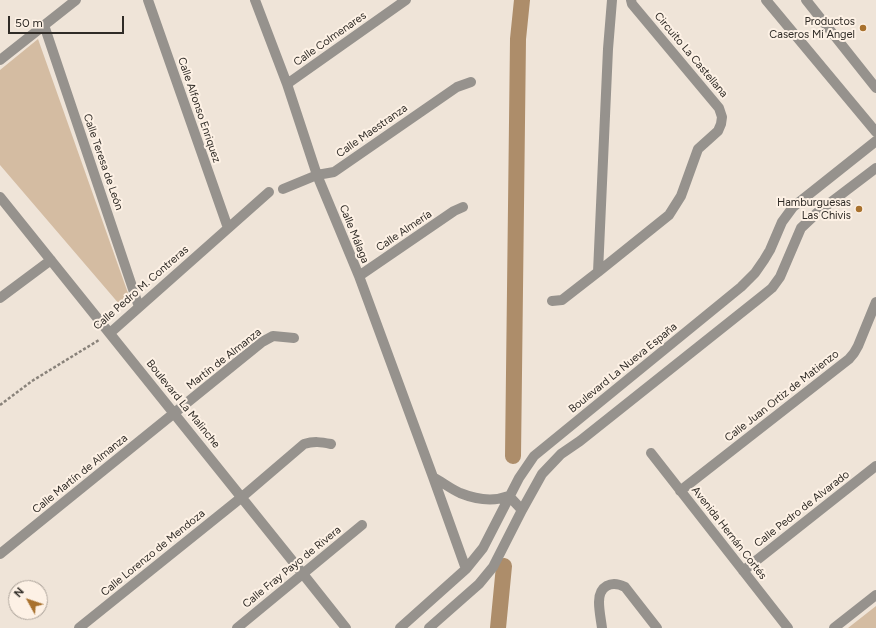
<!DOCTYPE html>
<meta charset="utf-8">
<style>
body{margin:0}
#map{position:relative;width:876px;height:628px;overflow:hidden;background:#efe4d8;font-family:Figtree,sans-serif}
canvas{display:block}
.north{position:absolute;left:8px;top:580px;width:40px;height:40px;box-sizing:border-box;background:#fdf1e5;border:1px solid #aba299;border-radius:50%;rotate:310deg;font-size:11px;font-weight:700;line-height:16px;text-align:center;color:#2f2b26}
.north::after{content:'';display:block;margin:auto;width:14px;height:18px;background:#a8712d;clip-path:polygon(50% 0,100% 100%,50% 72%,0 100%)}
.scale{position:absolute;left:8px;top:16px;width:116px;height:18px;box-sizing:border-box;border:2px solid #2f2b26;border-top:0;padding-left:5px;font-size:12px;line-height:14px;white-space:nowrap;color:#2f2b26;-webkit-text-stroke:3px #fdf1e5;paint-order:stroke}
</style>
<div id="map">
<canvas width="876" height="628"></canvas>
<div class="north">N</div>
<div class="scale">50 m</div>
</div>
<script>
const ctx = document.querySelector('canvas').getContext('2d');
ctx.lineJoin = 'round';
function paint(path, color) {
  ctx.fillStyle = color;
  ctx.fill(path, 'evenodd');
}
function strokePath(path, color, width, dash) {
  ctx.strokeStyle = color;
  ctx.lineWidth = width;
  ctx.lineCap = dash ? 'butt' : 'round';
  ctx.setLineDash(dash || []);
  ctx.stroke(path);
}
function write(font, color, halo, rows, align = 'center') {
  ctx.font = font + ' Figtree,sans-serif';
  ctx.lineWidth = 4;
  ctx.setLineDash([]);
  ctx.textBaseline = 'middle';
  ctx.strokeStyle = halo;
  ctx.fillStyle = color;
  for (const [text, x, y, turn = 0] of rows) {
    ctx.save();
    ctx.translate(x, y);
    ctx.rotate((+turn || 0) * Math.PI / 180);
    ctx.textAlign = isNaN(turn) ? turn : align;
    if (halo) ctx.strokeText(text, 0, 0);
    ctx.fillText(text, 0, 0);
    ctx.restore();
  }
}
paint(new Path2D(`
 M38 39 129 296 120 305 0 165V70Z
 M876 606V628H848Z`), '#d4bca2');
strokePath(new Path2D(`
 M513 456 518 39 522 0
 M498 628 504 566`), '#ad8d6a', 16);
strokePath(new Path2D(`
 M0 405 32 381 99 340`), '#89827a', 2.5, [3, 2]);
strokePath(new Path2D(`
 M148 0 228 228
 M255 0 287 84 317 175 359 276 433 477 466 569
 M612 0 608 49 598 272 669 215 681 196 698 149 718 131 721 124 722 117 719 108 632 4 631 0
 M44 25 139 307
 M0 60 76 0
 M287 84 406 0
 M283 189 317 175 334 172 457 87 471 82
 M0 197 303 574 346 628
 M359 276 454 211 463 207
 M0 298 51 260
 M552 301 562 300 598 272
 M110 333 269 192
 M651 453 788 628
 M433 477C442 482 451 489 460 493 475 499 493 502 509 496L522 510
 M680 491 849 359 854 353 858 346 876 302
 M0 554 262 342 273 336 294 338
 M743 571 876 466
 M79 628 242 497 304 444C314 441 321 442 331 444
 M237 628 362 525
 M400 628 466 569 483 548 519 478 534 456 741 287 755 273 764 260 770 250 782 222 793 207 876 141
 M429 628 479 584 493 567 522 510 542 474 561 454 580 441 761 297 772 288 780 277 801 228 818 212 876 168
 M602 628C601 620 599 611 599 602 599 586 611 580 625 587L657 628
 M834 628 876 595`), '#96928d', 10);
strokePath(new Path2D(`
 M766 0 876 132
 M806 0 876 88`), '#96928d', 10);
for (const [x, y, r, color] of [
 [863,28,4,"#a8712d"],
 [859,209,4,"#a8712d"]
]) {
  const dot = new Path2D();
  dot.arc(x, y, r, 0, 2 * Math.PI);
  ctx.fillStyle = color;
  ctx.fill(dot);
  strokePath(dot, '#fdf1e5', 1.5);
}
write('11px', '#2f2b26', '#fdf1e5', [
 ["Productos",855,22],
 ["Caseros Mi Angel",855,35],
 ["Hamburguesas",851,203],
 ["Las Chivis",851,216]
], 'right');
write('11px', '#2f2b26', '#fdf1e5', [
 ["Calle Colmenares",330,39,-35],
 ["Circuito La Castellana",691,55,50],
 ["Calle Alfonso Enriquez",199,110,71],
 ["Calle Maestranza",372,131,-35],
 ["Calle Teresa de León",103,162,71],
 ["Calle Almería",404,231,-34],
 ["Calle Málaga",354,234,68],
 ["Calle Pedro M. Contreras",141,288,-41],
 ["Martín de Almanza",224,359,-38],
 ["Boulevard La Nueva España",623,368,-39],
 ["Calle Juan Ortiz de Matienzo",782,396,-38],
 ["Boulevard La Malinche",183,404,51],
 ["Calle Martín de Almanza",80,474,-39],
 ["Calle Pedro de Alvarado",802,509,-38],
 ["Avenida Hernán Cortés",729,533,52],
 ["Calle Lorenzo de Mendoza",153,553,-39],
 ["Calle Fray Payo de Rivera",292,567,-39]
]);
</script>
